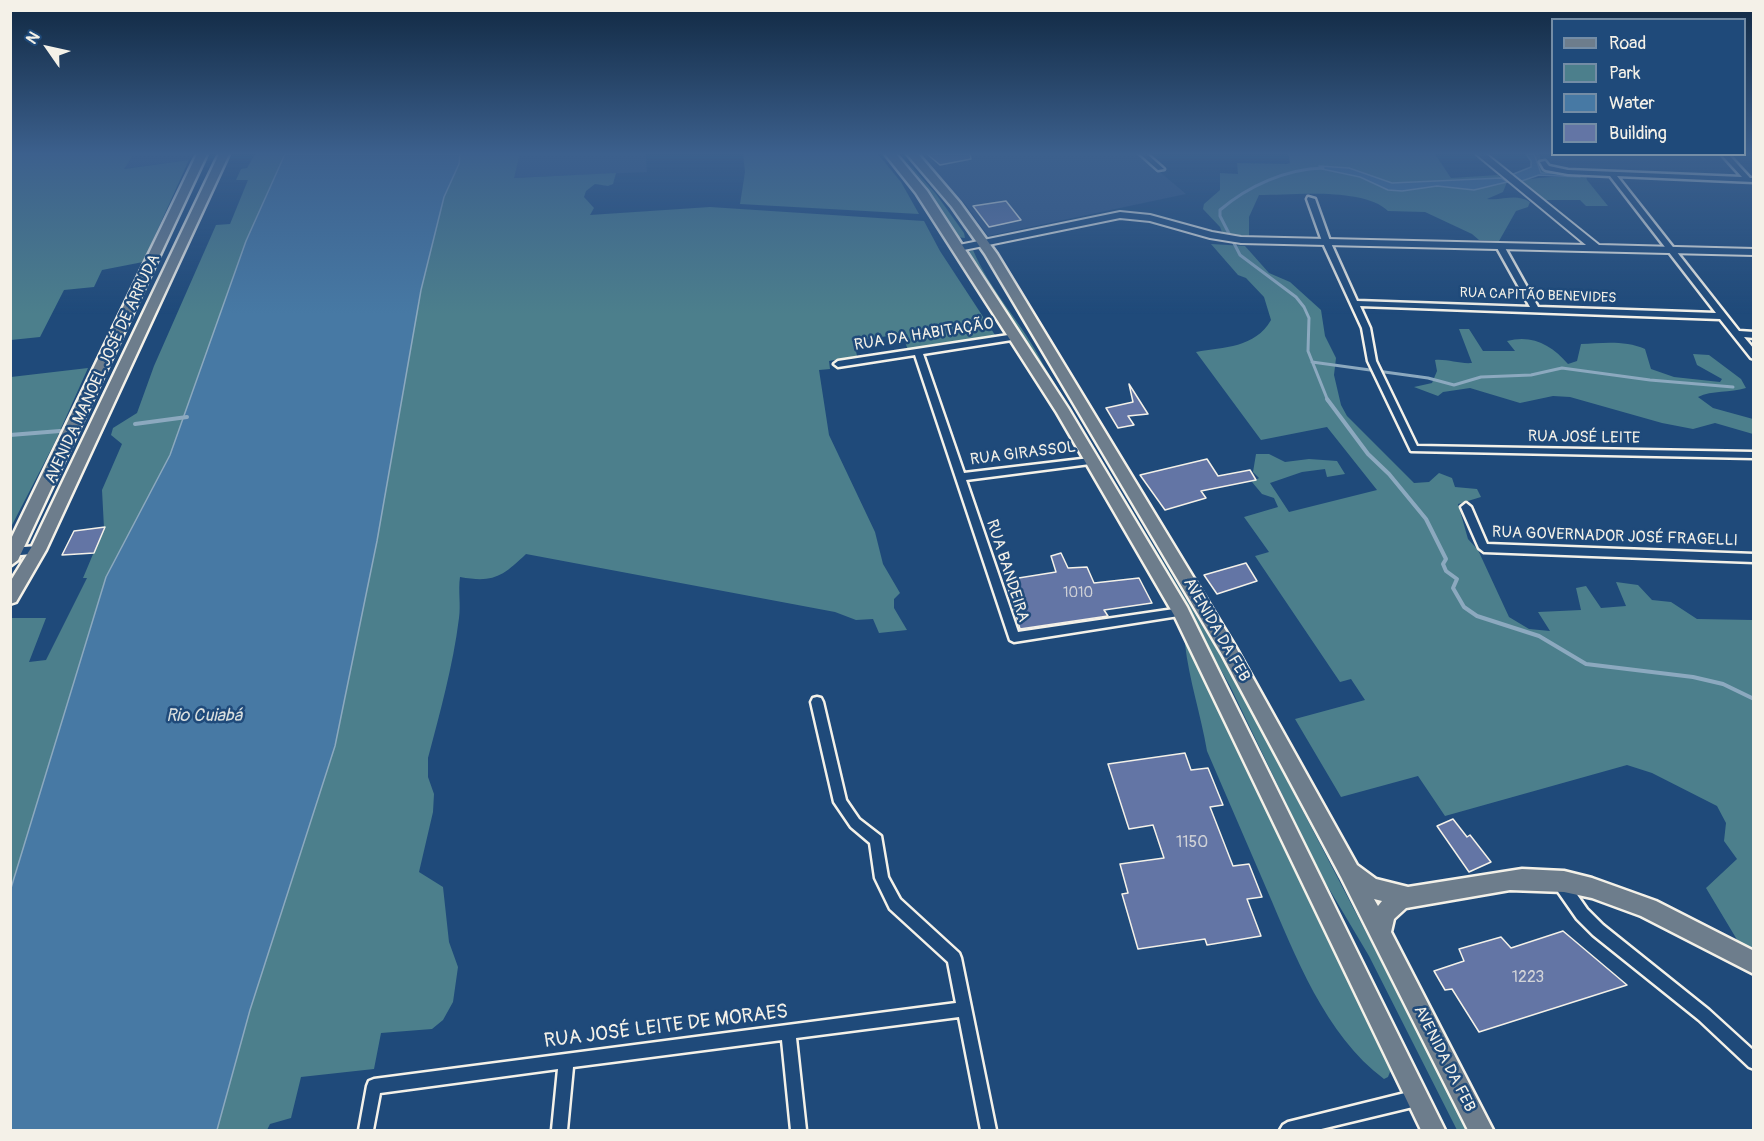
<!DOCTYPE html>
<meta charset="utf-8">
<style>
body{margin:0}
#map{position:relative;width:1764px;height:1141px;overflow:hidden;background:#1f4a7a;font-family:Pangolin,sans-serif}
canvas{display:block}
.frame{position:absolute;inset:0;border:12px solid #f4f1e8;pointer-events:none}
.legend{position:absolute;left:1551px;top:18px;width:195px;height:138px;box-sizing:border-box;background:#1f4a7a;border:2px solid #748da6;margin:0;padding:8px 10px;list-style:none;font-size:18px;color:#f4f1e8}
.legend li{display:flex;align-items:center;gap:12px;height:30px}
.legend b{width:30px;border:2px solid #748da6}
.north{position:absolute;left:18px;top:18px;width:60px;height:60px;-webkit-text-stroke:4px #1f4a7a;paint-order:stroke;rotate:304deg;font-size:16px;font-weight:700;line-height:24px;text-align:center;color:#f4f1e8}
.north::after{content:'';display:block;margin:auto;width:21px;height:27px;background:#f4f1e8;clip-path:polygon(50% 0,100% 100%,50% 72%,0 100%)}
</style>
<div id="map">
<canvas width="1764" height="1141"></canvas>
<div class="frame"></div>
<ul class="legend">
<li><b style="height:8px;background:#6d7d8c"></b>Road</li>
<li><b style="height:16px;background:#4c7f8c"></b>Park</li>
<li><b style="height:16px;background:#4779a4"></b>Water</li>
<li><b style="height:16px;background:#6375a5"></b>Building</li>
</ul>
<div class="north">N</div>
</div>
<script>
const ctx = document.querySelector('canvas').getContext('2d');
ctx.lineJoin = 'round';
function paint(path, color) {
  ctx.fillStyle = color;
  ctx.fill(path, 'evenodd');
}
function strokePath(path, color, width, dash) {
  ctx.strokeStyle = color;
  ctx.lineWidth = width;
  ctx.lineCap = dash ? 'butt' : 'round';
  ctx.setLineDash(dash || []);
  ctx.stroke(path);
}
function write(font, color, halo, rows, align = 'center') {
  ctx.font = font + ' Pangolin,sans-serif';
  ctx.lineWidth = 5;
  ctx.setLineDash([]);
  ctx.textBaseline = 'middle';
  ctx.strokeStyle = halo;
  ctx.fillStyle = color;
  for (const [text, x, y, turn = 0] of rows) {
    ctx.save();
    ctx.translate(x, y);
    ctx.rotate((+turn || 0) * Math.PI / 180);
    ctx.textAlign = isNaN(turn) ? turn : align;
    if (halo) ctx.strokeText(text, 0, 0);
    ctx.fillText(text, 0, 0);
    ctx.restore();
  }
}
paint(new Path2D(`
 M134 154H193L189 160 123 169Z
 M520 154H646L647 172 513 178Z
 M919 154H1139L1186 194 988 236 965 204Z`), '#335787');
paint(new Path2D(`
 M11 154H134L124 169 189 160 143 262 102 270 94 287 64 290 40 337 11 340Z
 M255 154H285L246 241 170 455 106 577 11 888V618H46L29 662 46 660 87 578H83L104 528 102 490 122 444 111 435 113 428 137 413 154 366 216 225 230 224 248 180H236L241 169 247 168Z
 M460 154H520L514 178 616 173 613 184 608 186 595 184 586 191 584 197 594 208 590 215 710 207 924 221 940 251 995 335 908 350 902 334 854 341 857 356 829 361 830 369 819 370 829 435 875 532 883 564 900 593 894 599V608L907 630 879 633 873 619 856 620 835 612 526 554C502 577 493 583 460 577 458 591 461 605 459 618 453 666 440 712 428 758V777L434 794 433 812 419 872 443 887 449 942 458 967 453 1002 443 1020 432 1029 381 1033 374 1069 301 1077 291 1118 270 1124 267 1130H217L250 1010 421 290 444 197 459 164Z
 M743 154H878L901 182 919 214 740 204 745 172Z
 M900 154 936 194 964 233 965 238 956 237 927 187Z
 M1288 154H1435L1451 178 1498 175 1501 178 1392 183 1349 168 1319 166 1360 177 1388 190 1437 186 1474 190 1507 182 1503 192 1487 199C1503 201 1515 193 1530 202L1528 207 1516 211 1499 241 1479 240 1472 234 1425 212 1388 211C1364 187 1292 195 1259 195L1249 217V236L1224 237 1220 227 1203 209 1204 204 1220 190V173L1238 174 1237 163 1287 164 1290 163Z
 M1534 154H1540L1541 165 1552 172 1586 175 1587 180 1608 206H1586L1580 200H1544L1519 182C1542 175 1555 179 1577 174L1541 173Z
 M1211 244 1245 246 1269 273 1290 282 1321 310 1325 336 1336 358 1334 375 1341 405 1347 416 1414 483 1429 482 1439 473 1452 478 1455 487 1477 489 1481 497 1458 504 1468 539 1478 550 1509 617 1529 629 1550 631 1538 612 1581 610 1576 588 1586 586 1601 608 1626 606 1616 582 1638 585 1652 600 1671 602 1697 619 1753 620V954L1742 948 1706 888 1737 859 1724 841 1726 823 1717 806 1652 773 1627 765 1445 816 1418 776 1341 797 1295 719 1365 700 1351 679 1340 682 1255 556 1269 552 1244 517 1278 507 1274 498 1262 494 1252 482 1259 478 1253 472 1256 454H1269L1285 462 1309 459 1337 461 1345 474 1327 477 1325 469 1302 472 1270 483 1289 512 1377 490 1327 427 1261 440 1196 352C1224 347 1255 348 1271 320L1264 297 1246 278 1238 275Z
 M973 250C990 291 1023 324 1043 364L1231 673 1469 1130H1457L1369 956 1322 877 1230 686 1121 493 966 253Z
 M1459 329H1469L1483 351H1515L1507 341C1532 334 1552 345 1568 364L1577 361 1581 344C1602 343 1625 340 1645 349L1651 369 1674 377 1720 382 1722 379 1697 365 1693 354 1709 355 1741 379 1746 388C1730 393 1712 390 1698 397L1713 408 1753 419V434L1715 423 1693 429 1662 423 1570 397 1553 396 1520 403 1470 388 1443 392 1438 396 1414 387 1432 383 1437 371 1435 360C1448 359 1459 364 1472 363Z
 M88 368 54 444 11 527V377Z
 M1188 640 1392 1067 1388 1077 1384 1079C1325 1035 1295 955 1267 890 1247 844 1227 797 1207 751 1201 715 1189 680 1185 644Z`), '#4c7f8c');
const water = new Path2D(`
 M285 154H460L459 164 444 197 421 290 377 541 335 746 250 1010 217 1130H11V888L106 577 170 455 246 241Z
 M1526 154H1534L1541 173 1577 174 1580 177 1539 175 1519 182 1511 175 1531 167V161Z
 M1319 166 1349 168 1392 183 1501 178 1507 182 1474 190 1437 186 1402 191 1388 190 1360 177 1322 169Z`);
paint(water, '#4779a4');
strokePath(water, '#8ca9bf', 1.5);
strokePath(new Path2D(`
 M1323 168C1286 169 1248 186 1220 210V216L1240 255 1296 297 1304 307 1309 318 1308 351 1328 401
 M1312 362 1428 378 1454 385 1481 377 1531 375 1562 368 1650 380 1733 387`), '#8ca9bf', 3);
strokePath(new Path2D(`
 M1327 399 1368 454 1389 474 1426 519 1446 559 1443 564 1446 571 1457 579 1453 588 1464 607 1477 616 1539 636 1586 664 1693 677 1723 684 1754 699
 M135 424 187 417
 M10 435 60 431`), '#8ca9bf', 4);
const building = new Path2D(`
 M927 154H970L971 159 940 165Z
 M1006 201 1021 220 989 227 973 206Z
 M1129 384 1148 414 1128 416 1134 425 1118 428 1106 408 1133 402Z
 M1207 459 1218 476 1250 470 1256 480 1201 491 1206 498 1165 510 1140 475Z
 M105 527 94 553 62 555 74 531Z
 M1061 553 1068 568 1087 567 1094 583 1139 578 1152 603 1104 610 1108 616 1020 629 1006 580 1056 572 1051 556Z
 M1246 563 1257 581 1217 594 1204 575Z
 M1185 753 1191 770 1208 768 1223 805 1210 807 1233 866 1249 864 1262 897 1247 899 1261 936 1207 945 1205 939 1138 949 1122 894 1128 893 1120 864 1164 858 1153 825 1129 829 1108 764Z
 M1453 819 1467 837 1470 835 1491 862 1469 872 1437 826Z
 M1563 931 1627 985 1479 1032 1452 989 1445 990 1434 971 1464 961 1459 949 1501 937 1511 948Z`);
paint(building, '#6375a5');
strokePath(building, '#f4f1e8', 1.5);
const minor = new Path2D(`
 M1140 154H1147L1164 169 1158 170Z
 M1721 154H1728L1750 178H1754V182L1617 176 1739 331 1754 332V338L1744 337 1754 349V359L1751 358 1720 319 1360 306 1370 328 1376 361 1417 446 1754 452V458L1411 451 1368 361 1362 328 1322 241 1307 199 1308 197 1315 199 1330 241 1357 301 1530 307 1496 246 1500 244 1504 246 1538 307 1716 313 1610 176 1568 174 1546 170 1544 169 1540 162 1545 161 1549 166 1568 170 1742 177Z
 M1015 334 1018 335V339L923 354 964 473 1090 458 1095 461 1090 464 966 480 1018 632 1181 608 1185 609 1186 612 1185 615 1014 642 1010 640 915 355 838 367 834 364 838 361Z
 M1466 503 1471 507 1487 544 1754 554V562L1484 552 1479 548 1461 507Z
 M38 546 42 547 43 550 42 553 10 556V548Z
 M817 697 821 698 823 702 846 800 859 819 881 836 888 877 900 899 959 953 961 958 996 1130H981L959 1017 796 1038 806 1130H791L782 1040 573 1067 567 1130H552L558 1069 380 1093 373 1130H359L367 1086 369 1081 374 1079 956 1003 948 962 890 909 875 878 870 843 851 827 834 802 811 702 813 698Z
 M1559 874 1564 876 1587 909 1603 925 1709 1010 1754 1051V1069L1749 1067 1699 1020 1593 935 1577 919 1554 886 1552 881 1554 876Z
 M1417 1090 1422 1093 1425 1098 1422 1103 1417 1106 1317 1130H1280L1283 1125 1288 1122Z`);
const tertiary = new Path2D(`
 M1476 154H1486L1599 245 1754 249V255L1241 243 1210 238 1150 221 1120 218 959 251 954 248 959 245 1120 212 1150 215 1212 232 1241 237 1586 245Z`);
const primary = new Path2D(`
 M197 154H207L18 560 10 566V541Z
 M219 154H229L46 550 16 602 10 604V582L31 548Z
 M885 154H896L927 191 1068 408 1187 607 1445 1130H1421L1174 615 1057 413 916 193Z
 M907 154H918L960 203 997 254 1235 646 1357 865 1376 879 1408 887 1522 869 1564 871 1592 878 1656 901 1754 951V974L1641 916 1592 898 1564 892 1510 890 1406 908 1394 919 1391 932 1493 1130H1468L1341 877 1223 656 985 254 952 207ZM1374 899 1382 901 1378 906Z`);
strokePath(minor, '#f4f1e8', 5);
strokePath(tertiary, '#f4f1e8', 4);
strokePath(primary, '#f4f1e8', 5);
paint(minor, '#1f4a7a');
paint(tertiary, '#1f4a7a');
paint(primary, '#6d7d8c');
const sky = ctx.createLinearGradient(0, 0, 0, 314);
sky.addColorStop(0, '#112943');
sky.addColorStop(0.49, '#3c608d');
sky.addColorStop(1, '#3c608d00');
ctx.fillStyle = sky;
ctx.fillRect(0, 0, 1764, 314);
write('14px', '#f4f1e8', '#1f4a7a', [
 ["RUA CAPITÃO BENEVIDES",1538,296,2]
]);
write('14px', '#d0d2d7', null, [
 ["1010",1078,593]
]);
write('16px', '#f4f1e8', '#1f4a7a', [
 ["RUA DA HABITAÇÃO",924,335,-9],
 ["AVENIDA MANOEL JOSÉ DE ARRUDA",103,369,-65],
 ["RUA JOSÉ LEITE",1584,438,1],
 ["RUA GIRASSOL",1023,454,-7],
 ["RUA GOVERNADOR JOSÉ FRAGELLI",1615,537,2],
 ["RUA BANDEIRA",1007,571,72],
 ["AVENIDA DA FEB",1216,630,60],
 ["AVENIDA DA FEB",1444,1059,63]
]);
write('16px', '#d0d2d7', null, [
 ["1150",1192,843],
 ["1223",1528,978]
]);
write('italic 18px', '#dadfde', '#1f4a7a', [
 ["Rio Cuiabá",204,716]
]);
write('20px', '#f4f1e8', '#1f4a7a', [
 ["RUA JOSÉ LEITE DE MORAES",666,1027,-7]
]);
</script>
